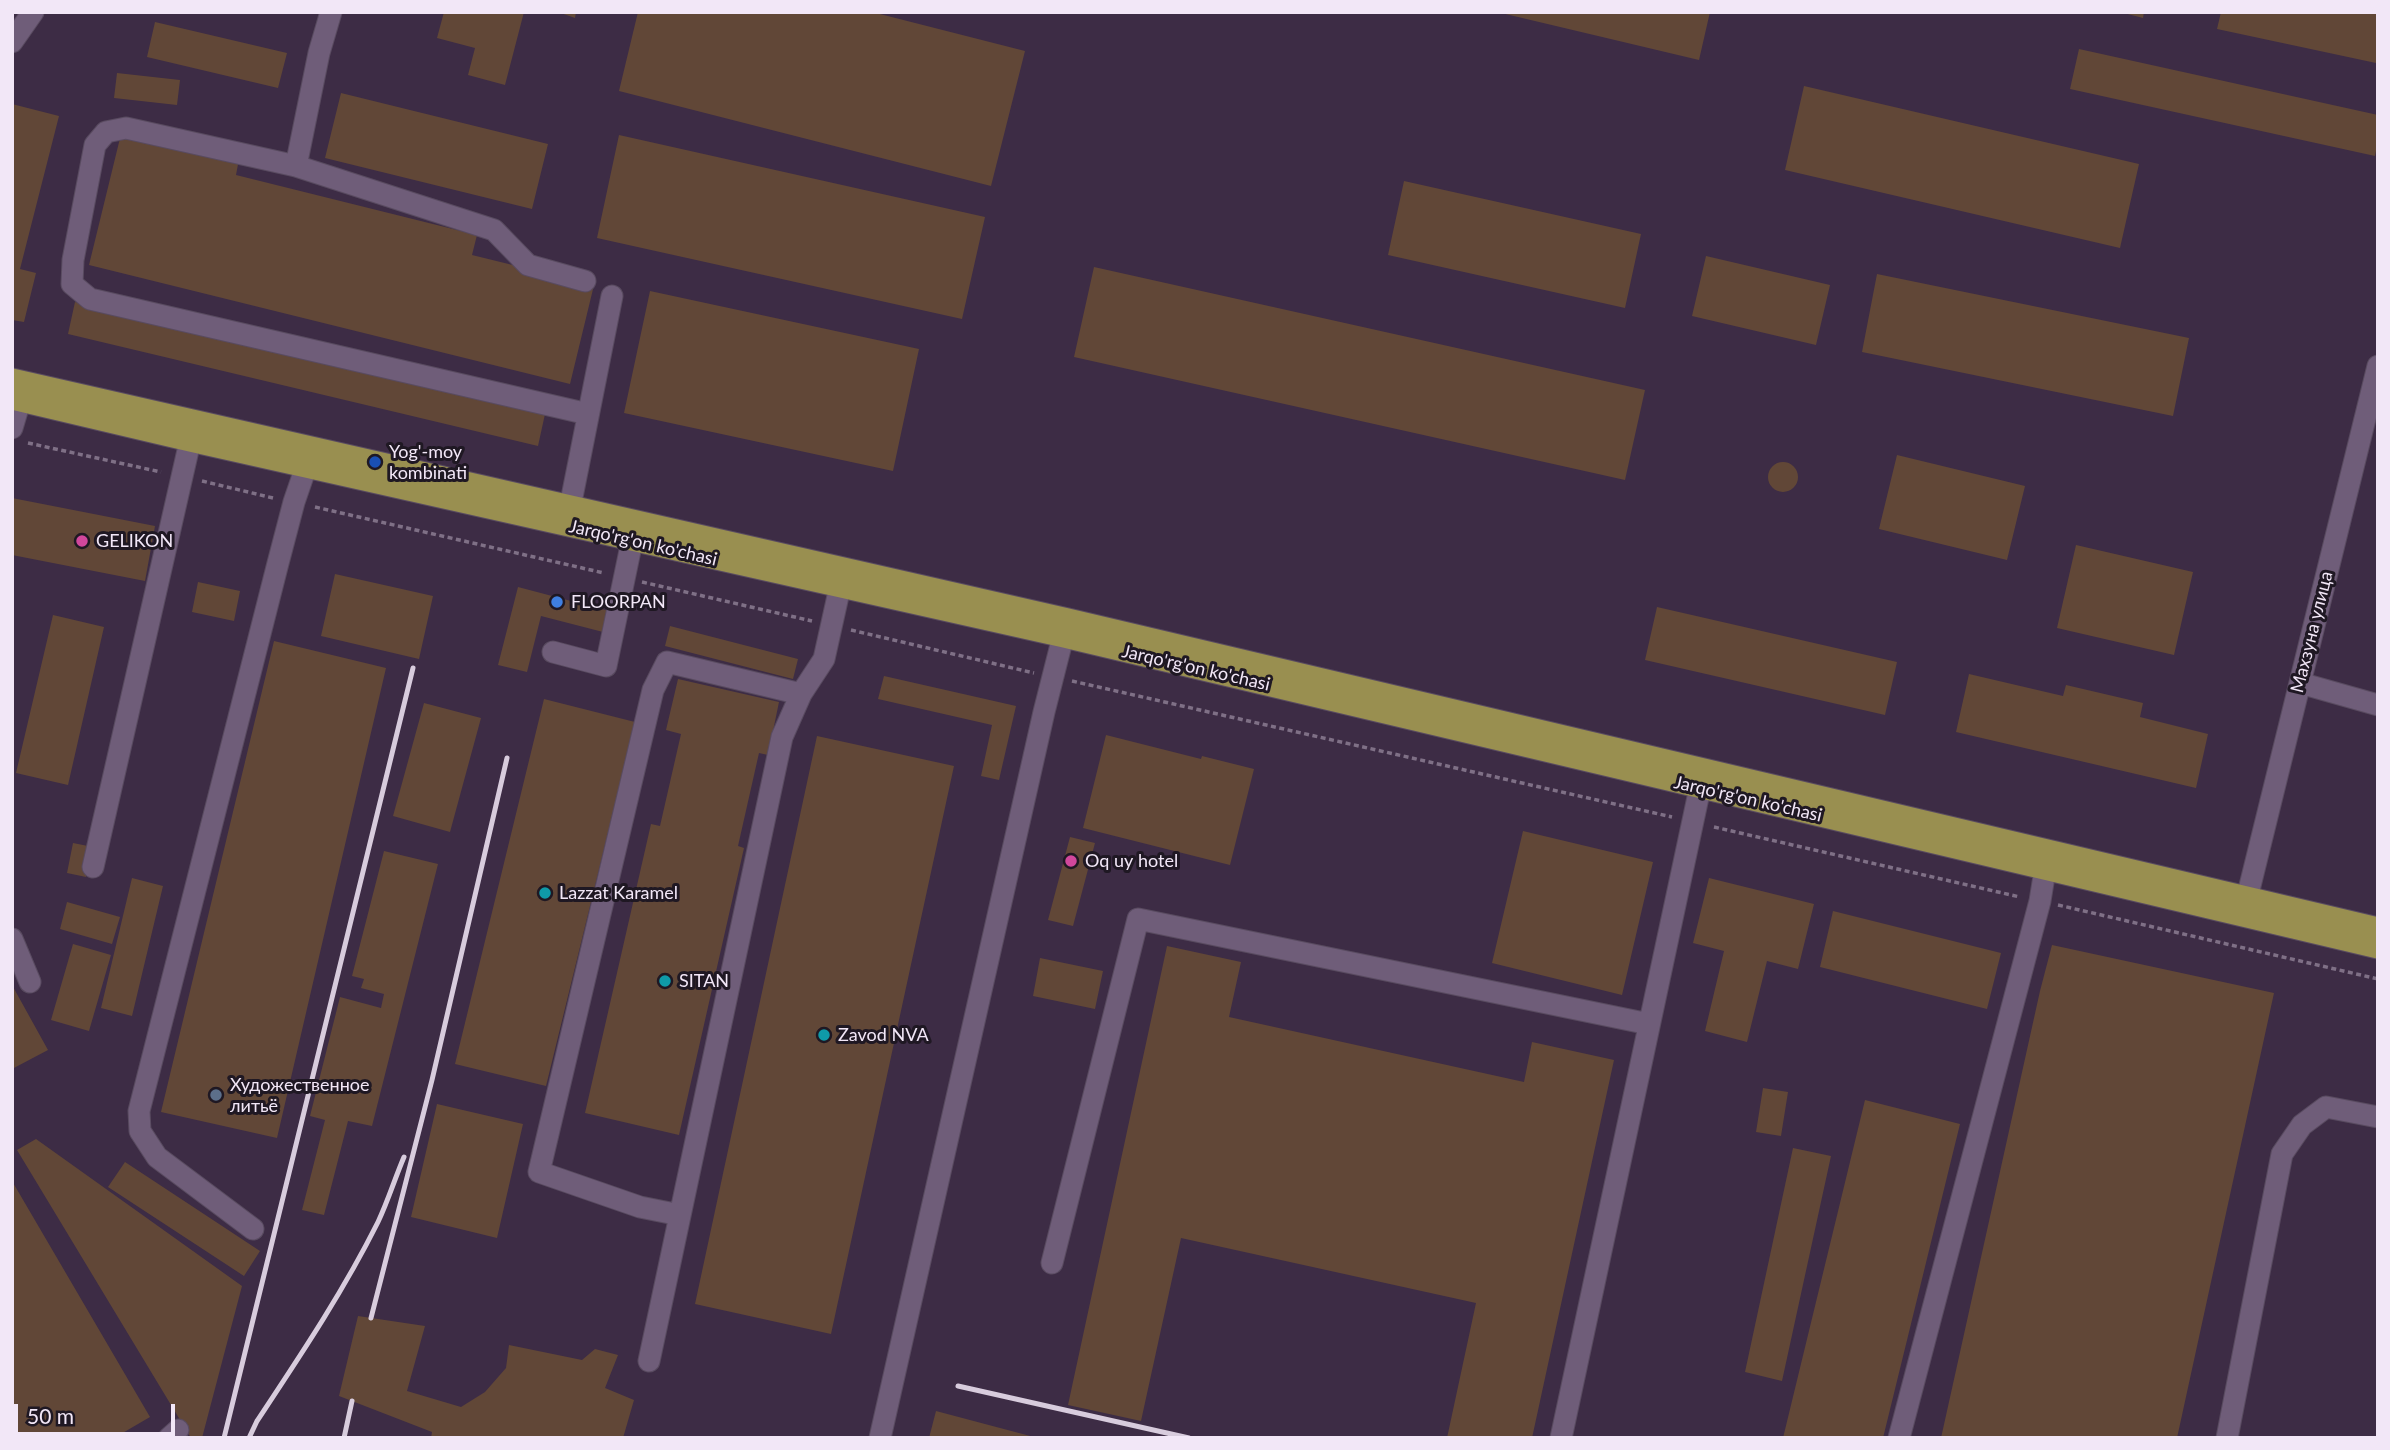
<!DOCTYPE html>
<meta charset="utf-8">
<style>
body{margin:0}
#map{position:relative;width:2390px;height:1450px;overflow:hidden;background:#3d2c45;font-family:Lato,sans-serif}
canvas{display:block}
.frame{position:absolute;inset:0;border:14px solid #f2e7f7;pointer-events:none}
.scale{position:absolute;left:14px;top:1404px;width:161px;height:32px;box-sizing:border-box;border:4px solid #f2e7f7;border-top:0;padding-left:9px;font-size:21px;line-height:24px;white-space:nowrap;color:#f2e7f7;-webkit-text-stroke:5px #1f1823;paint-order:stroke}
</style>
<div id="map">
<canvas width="2390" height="1450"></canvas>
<div class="frame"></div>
<div class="scale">50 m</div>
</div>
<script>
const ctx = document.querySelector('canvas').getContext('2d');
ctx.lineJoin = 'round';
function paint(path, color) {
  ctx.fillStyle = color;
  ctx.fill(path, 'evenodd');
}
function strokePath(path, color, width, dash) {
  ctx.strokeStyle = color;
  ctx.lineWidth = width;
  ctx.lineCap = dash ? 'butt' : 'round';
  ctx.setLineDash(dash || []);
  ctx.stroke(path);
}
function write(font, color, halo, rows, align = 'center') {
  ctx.font = font + ' Lato,sans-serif';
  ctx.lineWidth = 6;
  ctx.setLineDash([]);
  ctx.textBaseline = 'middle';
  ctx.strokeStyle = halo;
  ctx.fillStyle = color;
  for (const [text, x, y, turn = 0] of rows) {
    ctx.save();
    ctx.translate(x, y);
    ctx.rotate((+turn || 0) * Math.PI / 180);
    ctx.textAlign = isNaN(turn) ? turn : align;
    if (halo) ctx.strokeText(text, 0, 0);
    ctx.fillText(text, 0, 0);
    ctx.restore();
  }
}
paint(new Path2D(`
 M444 12H524L505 85 468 75 475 48 437 38Z
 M558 12H576L575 18Z
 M638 12H872L1025 51 991 186 619 91Z
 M1497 12H1710L1699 60Z
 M2120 12H2144L2143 18Z
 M2221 12H2378L2376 63 2217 29Z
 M155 22 287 53 278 88 147 57Z
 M2079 49 2378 115V141L2375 156 2070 89Z
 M117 73 180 80 177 105 114 98Z
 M1804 86 2139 164 2120 248 1785 170Z
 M341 93 548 144 532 209 325 158Z
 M12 104 59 116 20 269 36 273 24 322 12 320Z
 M122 130 239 159 236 175 477 235 472 255 594 285 570 384 89 265Z
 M619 135 985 217 962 319 597 238Z
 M1404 181 1641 234 1625 308 1388 255Z
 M1706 256 1830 285 1816 345 1692 316Z
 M1094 267 1645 390 1625 480 1074 357Z
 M1877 274 2189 338 2173 416 1862 352Z
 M650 291 919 349 893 471 624 413Z
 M75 302 545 414 538 446 68 334Z
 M1897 455 2025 486 2007 560 1879 529Z
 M1768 477a15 15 0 1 1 30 0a15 15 0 1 1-30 0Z
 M12 498 155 526 145 581 12 555Z
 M2076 545 2193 572 2174 655 2057 628Z
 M335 574 433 596 419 659 321 636Z
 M198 582 240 591 234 621 192 612Z
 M518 587 609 611 603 632 541 616 527 672 498 665Z
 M1657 607 1897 662 1885 715 1645 660Z
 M53 615 104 627 68 785 16 773Z
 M670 626 798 659 793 679 665 646Z
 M274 641 386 668 277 1138 161 1112Z
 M1969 674 2063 696 2066 685 2143 703 2140 717 2208 734 2196 788 1956 732Z
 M884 676 1016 706 999 780 981 776 992 725 878 699Z
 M678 679 779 702 768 755 759 753 738 846 744 848 679 1135 585 1113 651 824 660 826 681 734 666 730Z
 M544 699 635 722 546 1086 455 1064Z
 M424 703 481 718 450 832 393 816Z
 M1106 735 1201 759 1202 756 1254 769 1230 865 1083 828Z
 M817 736 954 766 831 1334 695 1304Z
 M1523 831 1653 862 1622 995 1492 963Z
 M1070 837 1095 843 1073 926 1048 920Z
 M73 843 93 847 86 877 67 873Z
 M384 851 438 864 372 1126 348 1121 324 1215 302 1210 325 1120 310 1116 340 997 381 1008 384 994 361 988 364 979 352 976Z
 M132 878 163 886 132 1016 101 1008Z
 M1709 878 1814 904 1798 969 1767 961 1747 1042 1705 1031 1724 951 1693 943Z
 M67 902 120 917 112 944 60 929Z
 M1833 911 2001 953 1987 1009 1820 967Z
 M73 944 111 955 89 1031 51 1020Z
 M2052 945 2274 993 2177 1438H1941L2040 991Z
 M1167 946 1241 962 1229 1017 1524 1082 1532 1042 1614 1060 1532 1438H1447L1476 1303 1181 1238 1141 1421 1068 1405Z
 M1040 958 1103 971 1095 1009 1033 996Z
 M12 985 48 1050 12 1069Z
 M1763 1088 1788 1092 1781 1136 1756 1132Z
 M1865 1100 1960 1124 1883 1438H1783Z
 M437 1104 523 1124 497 1238 411 1217Z
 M36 1139 242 1286 202 1438H191L17 1150Z
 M1793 1148 1831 1156 1782 1381 1745 1372Z
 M125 1162 260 1251 244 1276 108 1187Z
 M12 1181 150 1417 114 1438H19L12 1427Z
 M358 1316 425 1326 407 1391 461 1407 485 1392 506 1368 509 1345 582 1360 595 1349 618 1355 605 1388 634 1400 623 1438H431L432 1432 339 1396Z
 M936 1411 1034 1437V1438H929Z`), '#614737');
const minor = new Path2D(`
 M12 42 33 12
 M296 166 319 53 331 12
 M585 281 528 265 494 230 296 166 126 128 106 132 95 145 73 260 72 284 90 299 588 414
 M12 428 25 384
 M570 507 612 296
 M553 652 606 666 632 541
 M2300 683 2378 705
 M93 867 194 424
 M2247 898 2378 366
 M12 939 30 982
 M680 1215 640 1207 539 1172 653 690 667 662 801 694
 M253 1229 157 1157 140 1131 139 1111 277 567 294 502 306 467
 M1052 1263 1138 919 1649 1024
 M649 1361 782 737 801 694 824 659 840 587
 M169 1438 178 1430
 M880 1438 1044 712 1067 621
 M1561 1438 1700 788
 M1899 1438 2040 901 2045 870
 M2227 1438 2282 1154 2302 1125 2326 1107 2378 1117`);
const major = new Path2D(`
 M12 379 1068 619 2378 928
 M12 399 190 441 1064 637 2378 948`);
strokePath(minor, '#594b60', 23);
strokePath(major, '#594b60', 23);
strokePath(new Path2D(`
 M28 443 161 472
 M202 481 273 498
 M315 507 604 573
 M642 582 812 621
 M851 630 1034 673
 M1072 681 1672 817
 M1714 827 2020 897
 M2058 905 2378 979`), '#7f7086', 3.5, [5, 3.5]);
strokePath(minor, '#6f5d79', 21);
strokePath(major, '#998f50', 21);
strokePath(new Path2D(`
 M371 1318 432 1080 507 758
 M958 1386 1189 1438
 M224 1438 413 668
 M249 1438 257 1421C300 1356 343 1292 378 1222 388 1201 395 1178 404 1157
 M344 1438 352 1401`), '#d8ccdd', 5);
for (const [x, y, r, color] of [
 [375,462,7,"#1a4fb4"],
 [82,541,7,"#d1479c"],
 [557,602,7,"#3f7fe0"],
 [1071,861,7,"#d1479c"],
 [545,893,7,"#0f9aa8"],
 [665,981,7,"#0f9aa8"],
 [824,1035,7,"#0f9aa8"],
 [216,1095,7,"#5c6f8a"]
]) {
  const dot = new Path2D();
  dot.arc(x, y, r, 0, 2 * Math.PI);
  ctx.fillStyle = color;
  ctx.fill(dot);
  strokePath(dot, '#1f1823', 2.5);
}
write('18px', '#f2e7f7', '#1f1823', [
 ["Yog'-moy",389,452],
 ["kombinati",389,473],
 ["GELIKON",96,541],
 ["FLOORPAN",571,602],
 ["Oq uy hotel",1085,861],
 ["Lazzat Karamel",559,893],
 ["SITAN",679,981],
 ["Zavod NVA",838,1035],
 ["Художественное",230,1085],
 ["литьё",230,1106]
], 'left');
write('18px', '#f2e7f7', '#1f1823', [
 ["Jarqo'rg'on ko'chasi",643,543,13],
 ["Махзуна улица",2312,632,-76],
 ["Jarqo'rg'on ko'chasi",1196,668,13],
 ["Jarqo'rg'on ko'chasi",1748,799,13]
]);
</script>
